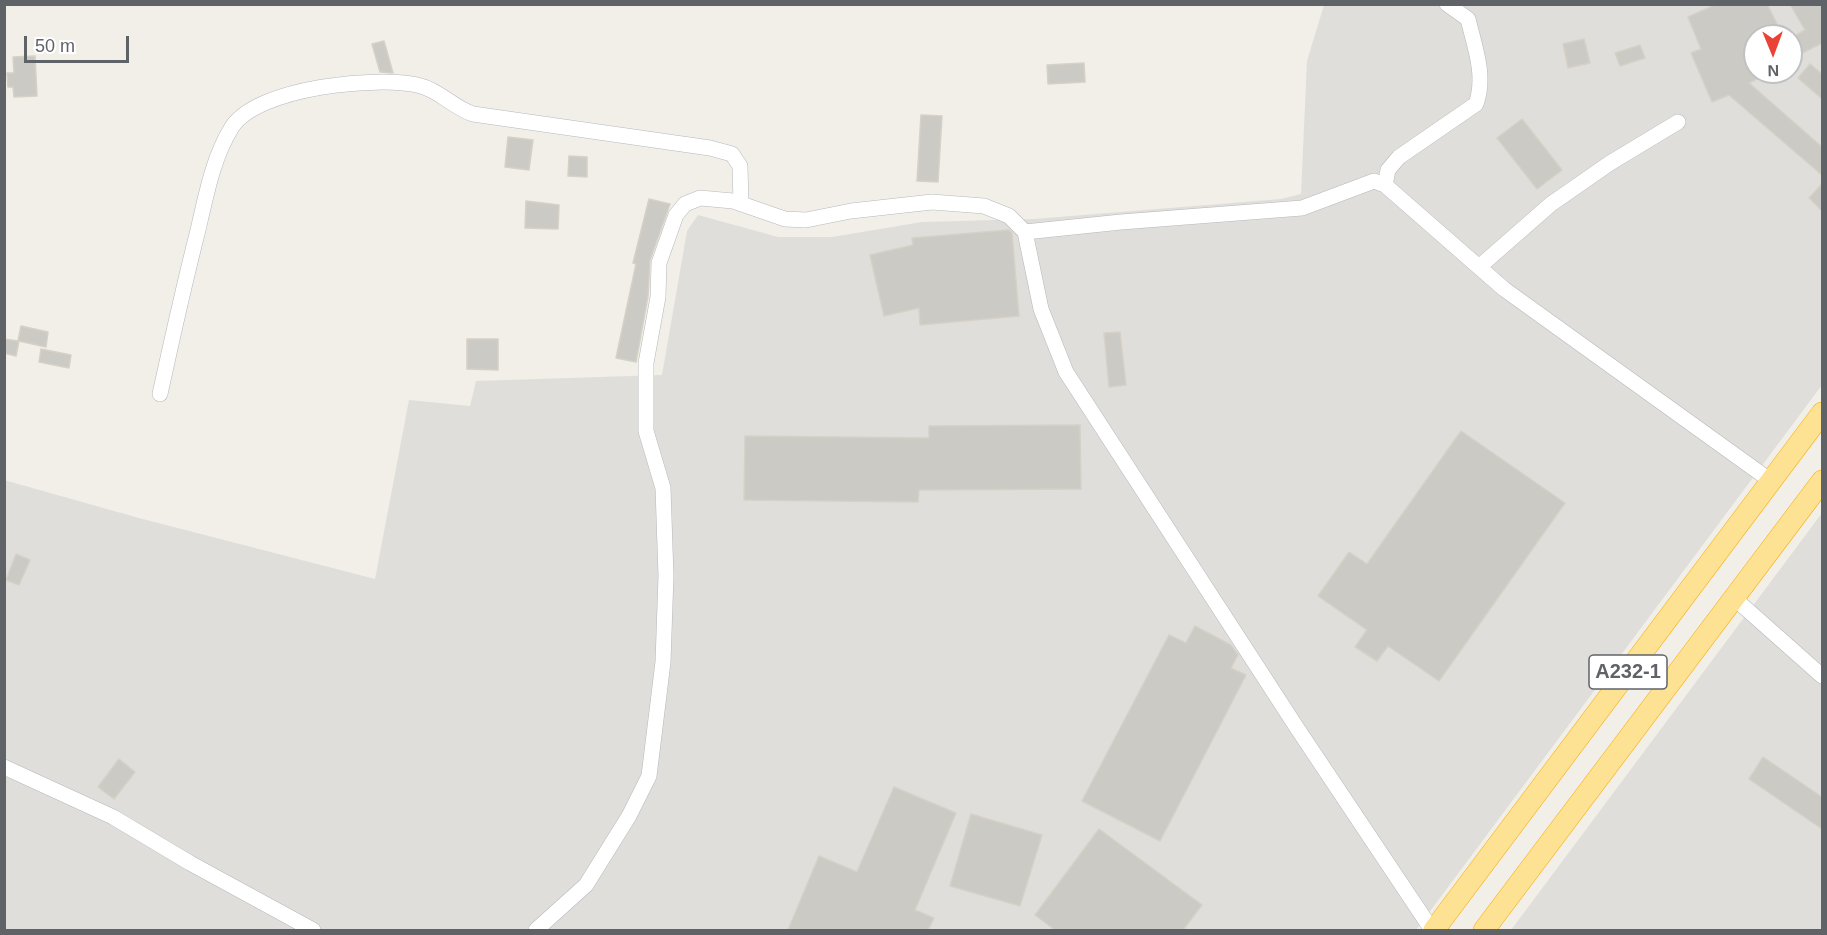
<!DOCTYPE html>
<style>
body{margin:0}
#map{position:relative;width:1827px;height:935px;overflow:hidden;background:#f1efe8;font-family:Helvetica,sans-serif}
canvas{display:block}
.frame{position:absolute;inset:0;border:6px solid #5f6368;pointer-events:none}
.north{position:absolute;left:1743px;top:24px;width:60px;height:60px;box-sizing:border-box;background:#fff;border:2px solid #bfc1c3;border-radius:50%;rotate:179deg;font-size:16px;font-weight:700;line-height:24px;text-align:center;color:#5f6368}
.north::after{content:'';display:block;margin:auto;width:21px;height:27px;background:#ea4335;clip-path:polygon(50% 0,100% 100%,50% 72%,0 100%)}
.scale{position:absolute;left:24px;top:36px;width:105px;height:27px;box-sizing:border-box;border:3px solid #5f6368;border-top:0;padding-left:8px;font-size:18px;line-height:21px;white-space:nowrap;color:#5f6368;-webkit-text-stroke:4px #fff;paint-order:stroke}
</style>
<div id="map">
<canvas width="1827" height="935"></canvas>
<div class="frame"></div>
<div class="north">N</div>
<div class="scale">50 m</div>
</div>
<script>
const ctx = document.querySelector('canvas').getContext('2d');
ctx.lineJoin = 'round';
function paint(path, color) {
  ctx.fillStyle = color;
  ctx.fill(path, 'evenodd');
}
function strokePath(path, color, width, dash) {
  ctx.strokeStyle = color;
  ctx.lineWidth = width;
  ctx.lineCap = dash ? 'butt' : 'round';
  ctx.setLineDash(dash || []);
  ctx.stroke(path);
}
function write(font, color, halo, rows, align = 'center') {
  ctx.font = font + ' Helvetica,sans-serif';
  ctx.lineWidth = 4.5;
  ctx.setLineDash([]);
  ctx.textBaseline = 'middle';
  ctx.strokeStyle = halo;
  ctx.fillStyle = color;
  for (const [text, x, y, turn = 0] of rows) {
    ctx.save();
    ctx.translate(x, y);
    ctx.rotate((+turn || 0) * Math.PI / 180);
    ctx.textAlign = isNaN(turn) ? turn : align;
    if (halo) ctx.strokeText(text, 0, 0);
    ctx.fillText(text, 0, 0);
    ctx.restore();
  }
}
paint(new Path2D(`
 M1395 4 1822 5V385L1416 930H5L4 480 139 518 375 579 409 400 470 406 476 381 662 375 687 231 698 215 778 237H832L922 222 1034 219 1281 199 1301 194 1307 61 1324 5ZM1755 36H1791V72H1755Z
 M1822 513V930H1511Z`), '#e0deda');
const building = new Path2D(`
 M1717 4H1767L1783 36H1755V72L1759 78 1749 83 1822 147V175L1729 95 1712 102 1691 53 1701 49 1688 17Z
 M1790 4H1822V43L1791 59V38L1805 30Z
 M1584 39 1590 63 1568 68 1563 44Z
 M384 41 393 73H392L380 72 372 44Z
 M1640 45 1645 58 1620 66 1615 53Z
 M35 56 37 96 14 97 13 87H8L7 73H14L13 57Z
 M1084 63 1085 82 1048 84 1047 65Z
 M1810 64 1822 74V99L1798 78Z
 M921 115 942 116 938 182 917 181Z
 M1522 119 1562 170 1537 189 1497 138Z
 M508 137 533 140 529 170 505 167Z
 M569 156 587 157V177L568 176Z
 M1822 184V211L1809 198Z
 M649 199 670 204 650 260 648 296 636 362 616 358 636 264 633 263Z
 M526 201 559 205 558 229 525 228Z
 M1009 230 1012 233 1019 316 920 325 919 308 884 316 870 255 913 245 912 238Z
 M21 326 48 332 46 347 19 341 16 356 4 353V339L18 341Z
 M1120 332 1126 385 1109 387 1104 333Z
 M467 339H498V370L467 369Z
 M41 349 71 355 69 368 39 362Z
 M1080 425 1081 489 919 490 918 502 744 500 745 436 929 438V426Z
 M1461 431 1565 503 1439 681 1388 646 1377 661 1355 647 1367 630 1318 596 1349 552 1367 564Z
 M16 554 30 560 19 585 6 580Z
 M1195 626 1231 645 1238 655 1231 668 1246 675 1160 841 1082 801 1169 635 1186 643Z
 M1763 757 1822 797V829L1749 779Z
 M119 759 135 772 114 799 98 787Z
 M894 787 956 813 915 910 934 918 928 930H788L819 856 857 872Z
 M971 814 1042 835 1020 906 950 886Z
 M1099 829 1202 905 1183 930H1055L1035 915Z`);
paint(building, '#cccac5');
strokePath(building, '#d6d1c6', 1.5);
const minor = new Path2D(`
 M1385 185 1388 170 1399 157 1476 104C1486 76 1475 48 1468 19L1447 4
 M1025 232 1121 222 1302 208 1374 181 1385 185 1504 289 1771 481
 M1479 267 1551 204 1610 163 1678 122
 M160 394C172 339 184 285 198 230 206 196 213 157 232 127 258 87 379 75 421 86 440 91 454 108 473 114L710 148 732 154 740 166 741 204
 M1734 598 1822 676
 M4 767 113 817 190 863 313 930
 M536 930 586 885 629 816 649 776 663 662 666 576 663 488 646 431V363L658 297 659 263 676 215 685 204 700 198 733 201 785 219 806 220 851 211 932 202 984 206 1009 216 1025 232 1041 309 1066 372 1297 728 1432 930`);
const highway = new Path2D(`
 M1434 930 1822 413
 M1484 930 1822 481`);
strokePath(minor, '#b5b8bc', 16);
strokePath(highway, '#f9ab00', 22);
strokePath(minor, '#fff', 15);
strokePath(highway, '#fde293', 21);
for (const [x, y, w] of [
 [1628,672,78]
]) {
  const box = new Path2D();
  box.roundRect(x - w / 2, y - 17, w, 34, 4.5);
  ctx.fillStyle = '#fff';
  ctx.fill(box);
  strokePath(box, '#5f6368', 1.5);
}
write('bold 20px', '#5f6368', null, [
 ["A232-1",1628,672]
]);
</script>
